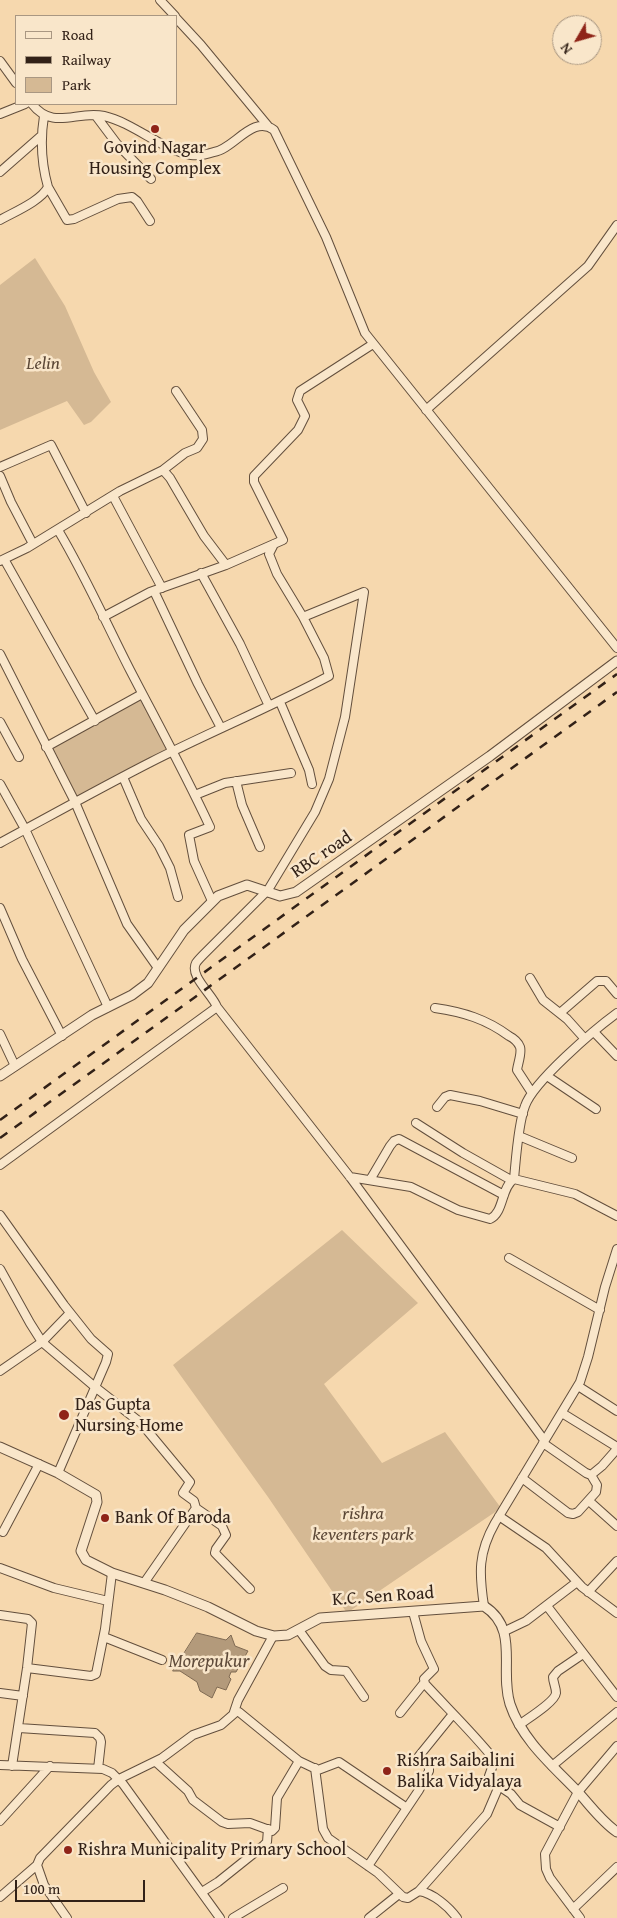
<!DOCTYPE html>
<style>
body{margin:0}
#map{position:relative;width:617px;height:1918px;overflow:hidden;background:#f6d8ae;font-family:"Gentium Book Plus",serif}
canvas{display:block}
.legend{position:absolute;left:15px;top:15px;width:162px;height:90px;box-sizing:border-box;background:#f9e6ca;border:1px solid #a99782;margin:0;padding:6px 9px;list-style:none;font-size:15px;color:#322117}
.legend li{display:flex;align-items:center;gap:10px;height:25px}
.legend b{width:25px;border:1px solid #a99782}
.north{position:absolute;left:552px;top:15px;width:50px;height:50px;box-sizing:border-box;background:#f9e6ca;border:1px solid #a99782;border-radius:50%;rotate:232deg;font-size:14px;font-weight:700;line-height:20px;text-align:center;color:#322117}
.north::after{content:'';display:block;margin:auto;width:18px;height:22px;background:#8f2418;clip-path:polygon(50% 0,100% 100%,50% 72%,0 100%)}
.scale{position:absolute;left:15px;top:1880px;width:130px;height:22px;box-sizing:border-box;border:2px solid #322117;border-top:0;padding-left:6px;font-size:15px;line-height:18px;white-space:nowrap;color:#322117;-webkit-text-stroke:4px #f9e6ca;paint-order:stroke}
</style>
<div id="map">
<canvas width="617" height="1918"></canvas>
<ul class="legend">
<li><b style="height:6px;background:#f9e6ca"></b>Road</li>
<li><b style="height:6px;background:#322117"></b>Railway</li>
<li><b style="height:14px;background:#d5b994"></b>Park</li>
</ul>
<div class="north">N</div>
<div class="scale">100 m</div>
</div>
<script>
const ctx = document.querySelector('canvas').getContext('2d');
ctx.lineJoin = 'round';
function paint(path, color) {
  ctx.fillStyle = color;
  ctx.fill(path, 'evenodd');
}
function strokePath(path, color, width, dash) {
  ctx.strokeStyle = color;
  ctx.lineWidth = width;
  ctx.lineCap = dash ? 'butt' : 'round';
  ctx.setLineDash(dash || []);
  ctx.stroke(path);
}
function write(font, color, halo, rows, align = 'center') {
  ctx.font = font + ' "Gentium Book Plus",serif';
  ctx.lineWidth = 5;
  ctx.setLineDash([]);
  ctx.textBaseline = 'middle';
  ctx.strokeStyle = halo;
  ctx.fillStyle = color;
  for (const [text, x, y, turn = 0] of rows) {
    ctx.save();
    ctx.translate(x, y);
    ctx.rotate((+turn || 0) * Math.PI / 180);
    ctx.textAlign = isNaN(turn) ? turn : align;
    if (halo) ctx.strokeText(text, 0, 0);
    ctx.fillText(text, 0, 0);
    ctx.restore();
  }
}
paint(new Path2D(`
 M35 258 65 306 94 372 111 402 91 422 84 425 67 401 0 430V285Z
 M142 694 172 752 75 802 46 747Z
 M342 1230 418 1303 324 1384 382 1463 445 1432 501 1508 347 1613 268 1497 173 1365Z`), '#d5b994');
const water = new Path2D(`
 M197 1633 226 1640 231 1635 235 1646 248 1651 236 1672H231L229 1677 231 1679 226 1690 217 1687 212 1698 200 1691 197 1682 180 1671H173Z`);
paint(water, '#b39a7b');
strokePath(water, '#7f6a53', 1);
const minor = new Path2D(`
 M160 0 175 16
 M176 18 201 45 268 126
 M0 61 16 83
 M32 104C53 131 77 110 104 116 134 123 162 150 191 155 198 156 208 154 214 152 234 149 253 114 274 130L326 237 365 333 617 648
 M0 114 25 104
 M96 116 117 144 151 179
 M0 172 41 136
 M48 187 67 220 74 219 118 199 132 197 137 201 150 221
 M0 220C14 212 41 201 48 187 41 162 40 141 44 116
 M426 410 588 266 617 225
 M0 467 51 445 86 513
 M163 470 170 478 204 536 226 565
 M0 476 11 502 33 544
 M113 496 162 588
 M58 530C85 575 106 623 130 670 157 722 185 773 210 827L189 835 194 861 212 901
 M274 544 269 554 277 574 303 617
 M4 559 95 721
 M0 561 27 548 120 491 163 470 185 453 197 448 203 439 202 430 176 391
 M201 573 240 644 269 706
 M154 591 198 684 221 728
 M103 617 150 592 226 565 283 540 254 482V476L298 430 305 416 297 400 300 391 373 344
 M0 654 75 802 127 924 158 968
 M280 702 309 770 312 784
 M0 722 19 757
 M46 747 142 694
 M123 777 141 819 159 846 170 868 178 897
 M236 781 242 805 260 847
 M0 784 25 829 108 1007
 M195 795 225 783 291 773
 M0 843C50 816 100 788 151 762 210 732 271 707 329 676L324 658 303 617 364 592 345 717 329 779 315 812 268 890 204 954C201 957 198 960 196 963 189 976 213 995 217 1007L350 1177 544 1440
 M0 908 22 959 62 1036
 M530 978 543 1000 567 1019 585 1039
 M435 1008C463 1012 486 1019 509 1036 513 1038 518 1042 520 1047 522 1053 518 1063 517 1070L532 1093
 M560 1013 597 981H606L617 994
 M594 1032 617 1056
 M0 1034 15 1066
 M547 1076 596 1109
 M437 1107 445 1097 450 1095 480 1101 523 1114
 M416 1123 463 1153 511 1180
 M519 1136 572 1158
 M0 1165 217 1007
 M350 1177 411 1187 458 1210 490 1219C504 1213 501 1187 514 1179L575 1194 617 1216
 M514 1179C516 1159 518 1124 525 1106 533 1082 595 1029 617 1013
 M370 1180 390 1146 394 1141 399 1139 504 1195
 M0 1215 64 1305 91 1339 108 1354 106 1362 58 1473
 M509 1258 600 1310
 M0 1269 30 1323 42 1342 95 1387 141 1423 190 1482 183 1493 194 1501 196 1508 144 1583
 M0 1371 42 1342 70 1313
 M578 1386 617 1411
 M562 1413 617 1447
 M543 1443 586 1473 591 1475 602 1466 617 1449
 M522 1478 568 1513 573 1514 578 1512 596 1492 597 1485 591 1475
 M589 1501 617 1526
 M196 1508 222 1526 226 1535 216 1549 215 1553 250 1589
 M499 1516 546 1548 582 1587 617 1613
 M3 1532 39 1464
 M0 1568 54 1588 108 1601
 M588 1592 617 1561
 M484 1606C479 1573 478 1553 495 1523L580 1382 588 1357 605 1287 617 1249
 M547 1606 617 1697
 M413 1612 421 1641 434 1669 424 1679 425 1684C448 1709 472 1732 493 1758L494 1762 489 1776 490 1780 511 1794 520 1805 560 1827
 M0 1615 28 1619 32 1623 27 1668 12 1766
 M299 1630 325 1666 331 1670 346 1671 364 1697
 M505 1631 526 1621 577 1582
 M104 1637 162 1660
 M27 1668 91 1676 96 1674 105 1629 112 1573
 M0 1693 23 1696
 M234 1712 238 1700 273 1636
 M400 1713 424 1683
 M519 1725C527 1719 555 1702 556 1693 556 1687 553 1682 553 1677L558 1671 583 1654
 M19 1728 95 1733 100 1738 101 1742 98 1769
 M156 1762 188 1791 193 1800 222 1822 228 1824 250 1823 272 1831 275 1828 277 1798 299 1761
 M0 1765 103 1769 112 1773 123 1784 220 1918
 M552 1766 617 1712
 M315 1768 323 1829 328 1838 378 1873 403 1897 408 1898 419 1891C433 1893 449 1907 457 1918
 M0 1821 50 1766
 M368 1866 419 1790 429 1771V1767L419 1756 453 1714
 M419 1891 487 1814 499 1786
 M202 1892 218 1882 263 1846 267 1842 268 1829
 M0 1897 37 1865
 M573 1909 617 1867
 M67 1918 44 1885 37 1865 40 1858 111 1785 119 1779 162 1758 193 1735 221 1725 236 1712H239L299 1761 318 1770 339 1762 407 1808
 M233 1918 283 1888
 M369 1918 399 1894
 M580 1918 550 1878 546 1869 545 1854 578 1792 617 1746`);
const tertiary = new Path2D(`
 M0 1076 92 1015 132 995 148 983 184 930 218 896 247 885 280 896 296 892 490 756 617 661
 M0 1447 58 1473 96 1495 97 1502 81 1551 86 1560 112 1573 165 1590 208 1607 256 1631 274 1636 288 1635 320 1618 484 1606C520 1629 499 1669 510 1704 522 1740 552 1765 577 1791 590 1805 601 1821 617 1832`);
strokePath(minor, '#634f3d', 10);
strokePath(tertiary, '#634f3d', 11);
strokePath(minor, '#f9e6ca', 8);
strokePath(tertiary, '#f9e6ca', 9);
strokePath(new Path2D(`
 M0 1120 617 674
 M0 1138 617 692`), '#322117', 2.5, [9, 9]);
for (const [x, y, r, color] of [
 [155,129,5,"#8f2418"],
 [64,1415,6,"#8f2418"],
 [105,1518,5,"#8f2418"],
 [387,1771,5,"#8f2418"],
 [68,1850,5,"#8f2418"]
]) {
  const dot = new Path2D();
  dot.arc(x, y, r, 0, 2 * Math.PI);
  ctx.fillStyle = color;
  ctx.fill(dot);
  strokePath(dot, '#f9e6ca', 2);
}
write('18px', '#322117', '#f9e6ca', [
 ["Govind Nagar",155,148,"center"],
 ["Housing Complex",155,169,"center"],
 ["Das Gupta",75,1405],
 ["Nursing Home",75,1426],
 ["Bank Of Baroda",115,1518],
 ["Rishra Saibalini",397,1761],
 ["Balika Vidyalaya",397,1782],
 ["Rishra Municipality Primary School",78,1850]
], 'left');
write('italic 18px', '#5b4736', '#f9e6ca', [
 ["Lelin",43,364],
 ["rishra",363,1514],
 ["keventers park",363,1535]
]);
write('18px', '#322117', '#f9e6ca', [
 ["RBC road",322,855,-34],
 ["K.C. Sen Road",383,1597,-4]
]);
write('italic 19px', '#5f4b3a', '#f9e6ca', [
 ["Morepukur",209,1662]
]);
</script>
